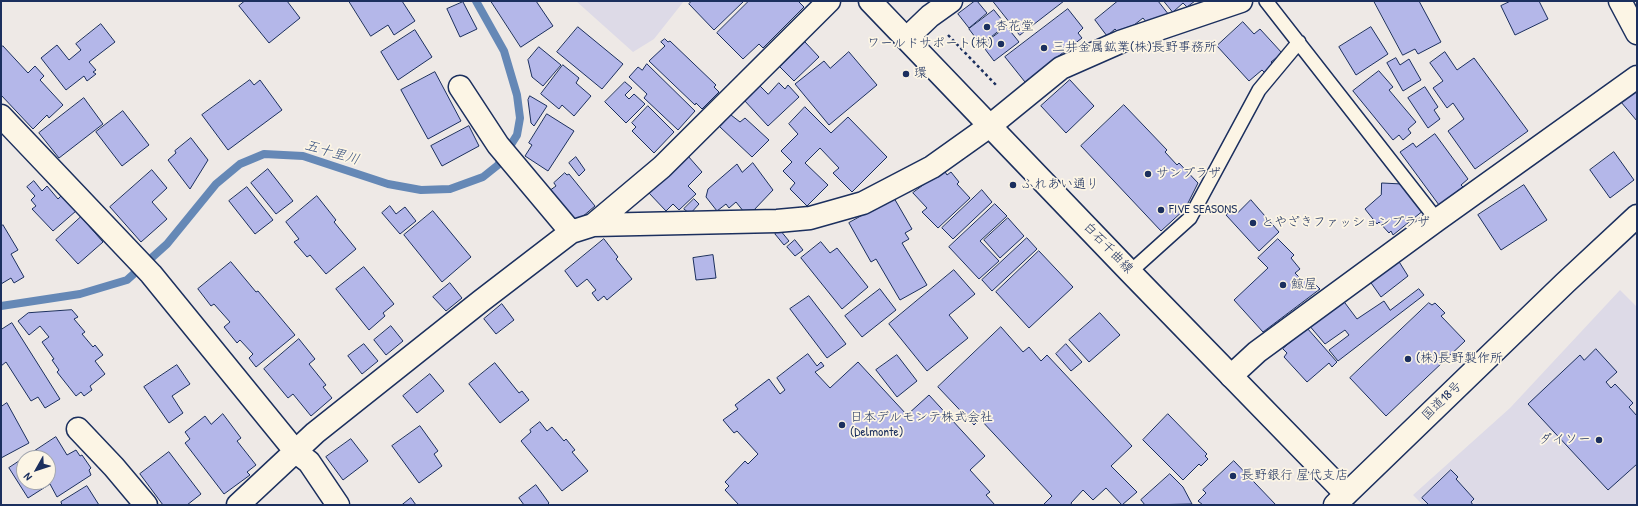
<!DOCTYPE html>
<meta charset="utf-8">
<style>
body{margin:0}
#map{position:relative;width:1638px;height:506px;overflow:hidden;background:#eee9e6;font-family:"Patrick Hand",sans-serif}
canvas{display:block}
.frame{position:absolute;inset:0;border:2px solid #1b2f5e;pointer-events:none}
.north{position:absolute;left:16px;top:450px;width:40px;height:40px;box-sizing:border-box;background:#fcf5e5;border:1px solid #a2a6af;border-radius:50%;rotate:231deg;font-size:11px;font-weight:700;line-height:16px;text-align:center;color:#1b2f5e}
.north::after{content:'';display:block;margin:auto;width:14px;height:18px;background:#1b2f5e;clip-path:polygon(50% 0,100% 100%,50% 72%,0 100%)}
</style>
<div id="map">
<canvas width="1638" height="506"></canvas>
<div class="frame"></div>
<div class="north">N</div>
</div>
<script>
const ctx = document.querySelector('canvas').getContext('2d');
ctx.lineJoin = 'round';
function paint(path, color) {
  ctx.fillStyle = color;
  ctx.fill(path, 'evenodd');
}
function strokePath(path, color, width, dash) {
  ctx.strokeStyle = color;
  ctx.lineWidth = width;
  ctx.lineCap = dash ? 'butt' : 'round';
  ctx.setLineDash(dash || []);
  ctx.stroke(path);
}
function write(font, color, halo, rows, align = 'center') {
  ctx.font = font + ' "Patrick Hand","Klee One",sans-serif';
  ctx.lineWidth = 3.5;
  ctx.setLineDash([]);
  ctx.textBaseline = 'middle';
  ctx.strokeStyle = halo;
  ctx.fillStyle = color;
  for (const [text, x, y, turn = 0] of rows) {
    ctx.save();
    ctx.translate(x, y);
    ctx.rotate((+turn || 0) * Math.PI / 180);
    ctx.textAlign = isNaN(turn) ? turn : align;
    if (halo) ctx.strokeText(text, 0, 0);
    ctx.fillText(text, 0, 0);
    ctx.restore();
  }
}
paint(new Path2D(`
 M576 1H684L654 39 633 52Z
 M1620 290 1637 307V505H1423L1413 495 1510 408Z`), '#dddae7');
strokePath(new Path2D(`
 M1 306 80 294 127 280 167 244 216 184 240 164 264 154 303 156 388 184 421 190 450 189 483 177 498 165 517 135 520 118 517 95 504 51 476 1`), '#6588b6', 8);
const building = new Path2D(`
 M245 1H287L300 18 269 43 239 6Z
 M349 1H402L415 21 394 35 388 25 371 36Z
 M491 1H536L553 26 521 47Z
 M692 1H744L714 30 689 4Z
 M749 1H798L804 7 763 48 759 44 743 59 717 33Z
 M975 1H977L987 13 969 28 958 14Z
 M993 1H1064L1020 35Z
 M1118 1H1158L1169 15 1147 23 1143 18 1134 25 1117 31 1115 29 1107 36 1095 20Z
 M1164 1H1195L1187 7 1183 3 1173 12Z
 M1374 1H1419L1441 42 1418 54 1415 49 1403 55Z
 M1511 1H1539L1548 19 1515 35 1501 6Z
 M463 2 477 29 460 37 447 9Z
 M1068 9 1083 28 1078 33 1082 38 1025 82 1005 57Z
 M994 10 1006 25 981 45 969 29Z
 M1243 22 1254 34 1260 29 1282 53 1271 62 1274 65 1265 73 1262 70 1249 81 1217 46Z
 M101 24 115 42 89 62 96 70 93 72 96 74 87 81 84 76 66 90 41 58 57 45 69 60 81 50 76 44Z
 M578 27 623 64 602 89 557 52Z
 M1007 27 1019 42 994 61 982 45Z
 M1371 27 1388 54 1356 75 1339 47Z
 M415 30 432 57 398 80 381 52Z
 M665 39 668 42 670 41 716 85 714 87 719 92 702 109 696 103 695 105 649 61 665 46 661 42Z
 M805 42 819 57 794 81 780 67Z
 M3 46 28 73 35 66 44 76 40 80 63 105 49 118 47 115 33 129 1 95V48Z
 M539 47 561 65 543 86 532 77 528 60Z
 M849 52 877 85 829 125 795 84 824 61 830 68Z
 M1445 52 1457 70 1474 58 1528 131 1475 169 1448 131 1464 119 1453 103 1447 108 1433 88 1443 81 1430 63Z
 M1396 58 1400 65 1409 59 1421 80 1403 91 1387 63Z
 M647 64 695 111 678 130 644 98 647 94 629 77 638 67 642 70Z
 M563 65 579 78 576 83 591 96 574 116 562 105 559 109 541 94Z
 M1379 71 1393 87 1389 90 1416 122 1408 129 1411 133 1403 140 1399 135 1393 140 1353 91Z
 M435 72 461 121 428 139 401 90Z
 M250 80 254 85 260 80 282 110 228 150 202 115Z
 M1070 80 1094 106 1066 133 1041 106Z
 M625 82 632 88 625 95 629 99 634 94 645 104 626 123 605 102Z
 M779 83 785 89 788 85 799 97 768 126 744 100 759 85 768 94Z
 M1425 87 1438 107 1434 110 1440 119 1428 128 1408 98Z
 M1637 89V121L1621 102Z
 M530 96 547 106 534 126 531 123 528 100Z
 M84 98 103 124 59 158 39 133Z
 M1124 105 1167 150 1165 152 1177 165 1179 163 1198 183 1185 209 1161 231 1081 146Z
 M648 106 674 132 654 153 632 131 636 127 632 123Z
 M805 107 831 133 848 117 887 157 852 192 833 173 839 168 820 148 805 163 828 185 807 206 790 189 795 183 783 171 792 162 781 151 798 134 789 124Z
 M123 111 149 145 122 166 96 132Z
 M547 114 574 131 548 171 525 156 532 145 529 143Z
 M731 115 740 122 745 118 769 140 752 157 720 127Z
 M469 126 479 146 442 166 431 146Z
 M1435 134 1468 179 1461 185 1463 187 1439 205 1400 152 1413 143 1416 147Z
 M191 138 208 160 190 189 168 160 176 153 175 151Z
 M1614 152 1634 180 1610 198 1590 170Z
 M688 156 702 172 688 186 696 194 679 210 673 204 666 211 649 193Z
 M576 157 585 170 579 176 569 163Z
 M753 163 773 190 753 211 744 212 736 202 729 208 726 204 717 211 706 197 708 189 737 164 742 172Z
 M268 169 293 201 276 214 251 183Z
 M152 170 167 188 152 202 167 219 141 242 110 207Z
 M944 170 947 175 951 172 959 182 957 184 970 198 938 228 922 212 927 208 913 193Z
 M565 173 567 175 569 174 595 206 575 223 549 191 556 186 554 183Z
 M34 181 42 191 47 186 58 199 62 195 76 211 53 231 32 209 36 206 31 200 35 196 27 187Z
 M1382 183 1402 184V187L1405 185 1424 210 1393 235 1391 231 1389 233 1379 222 1377 224 1365 209 1381 195Z
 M1524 185 1547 220 1501 250 1478 215Z
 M247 187 273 220 255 234 229 201Z
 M982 190 992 202 953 239 942 228Z
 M317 196 336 220 334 222 356 249 326 274 310 255 307 257 294 242 299 239 286 222Z
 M894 198 912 229 905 233 909 239 902 243 927 285 900 300 876 259 871 262 849 223Z
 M694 199 699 204 690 214 684 209Z
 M1251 200 1279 232 1259 251 1226 215 1235 207 1238 212Z
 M995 204 1007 216 980 241 999 261 979 279 949 247Z
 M390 206 396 214 405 207 416 221 400 234 382 213Z
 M433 211 471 257 442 282 404 235Z
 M81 217 103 242 78 264 56 240Z
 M1008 218 1024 236 1000 258 984 240Z
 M3 225 18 250 11 254 24 277 14 283 11 278 1 284V227Z
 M780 230 789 241 784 245 775 234Z
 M1027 238 1037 249 992 291 982 280Z
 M604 239 618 257 616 259 632 279 607 300 604 296 598 301 592 293 596 290 587 279 577 287 565 271Z
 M1278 239 1294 255 1291 258 1300 269 1295 273 1303 281 1308 277 1320 289 1263 332 1234 300 1268 268 1258 258Z
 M795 240 803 250 795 256 787 247Z
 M821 242 830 253 837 248 868 287 842 309 801 258Z
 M1039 251 1073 287 1029 328 996 292Z
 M713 255 716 278 696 280 693 258Z
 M1398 260 1408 276 1381 297 1369 280Z
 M231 262 256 292 258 291 295 335 256 367 249 358 253 354 240 340 237 343 224 327 230 322 214 304 211 306 198 289Z
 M364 267 394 304 383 313 385 316 369 330 336 289Z
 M954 270 975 294 949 315 968 338 927 371 889 324Z
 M450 283 462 298 446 311 433 297Z
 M880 289 896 310 862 337 845 316Z
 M1419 289 1424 295 1338 361 1329 350 1349 335 1345 330 1325 344 1308 324 1342 299 1357 319 1384 301 1390 310Z
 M809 296 846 344 827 358 790 309Z
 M1429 303 1432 305 1435 303 1445 313 1441 316 1465 341 1386 416 1350 378Z
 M502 304 514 320 496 334 484 319Z
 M72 310 78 317 74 319 85 332 82 334 93 347 95 345 103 355 95 361 105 374 90 386 92 390 84 396 81 392 76 396 57 372 59 370 52 360 54 359 42 342 49 337 40 326 29 335 18 321 28 313Z
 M1100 313 1120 335 1089 362 1069 340Z
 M12 323 60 399 45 408 38 397 31 401 6 362 1 366V330Z
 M391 326 403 341 386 355 374 340Z
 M1001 327 1023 352 1029 347 1041 361 1047 355 1132 446 1111 466 1137 492 1122 505 1106 488 1093 500 1083 490 1071 503 1072 505H1043L1052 496 980 419 974 425 938 387Z
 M1307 328 1337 362 1332 367 1329 363 1307 382 1284 357 1287 353 1283 349Z
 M299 339 315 359 309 364 326 385 323 387 332 398 311 416 293 394 288 398 264 369Z
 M364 344 378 361 362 374 348 356Z
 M1066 344 1082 362 1071 371 1056 354Z
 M1596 349 1617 372 1606 382 1611 388 1615 384 1633 403 1629 407 1637 416V464L1608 490 1528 404 1580 355 1584 360Z
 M808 354 817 366 821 362 824 366 815 372 830 388 858 362 907 415 929 395 985 456 970 470 990 492 986 495 995 505H739L725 490 729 486 725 482 745 461 748 464 758 454 737 431 734 433 723 420 738 409 735 405 769 379 780 394 785 390 777 378Z
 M897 355 917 381 897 397 876 370Z
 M495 363 519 393 522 391 529 400 500 423 469 384Z
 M177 365 190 384 172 396 183 413 169 423 144 387Z
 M430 374 444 391 417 413 403 396Z
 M7 403 29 443 1 458V407Z
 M223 414 241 438 237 441 256 465 247 472 250 475 224 494 185 443 190 439 185 432 205 416 211 424Z
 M1168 414 1207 454 1205 456 1208 459 1201 466 1199 464 1183 480 1143 440Z
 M540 422 547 431 552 427 564 441 566 439 575 450 572 452 588 471 562 491 521 441 531 432 530 430Z
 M420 426 438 451 434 454 442 466 419 483 392 446Z
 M56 437 67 455 76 450 80 456 82 455 91 468 89 470 91 475 57 497 50 484 28 498 9 468ZM24 458H48V482H24Z
 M351 439 368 461 343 480 326 457Z
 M169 452 201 494 187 505H163L140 474Z
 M1234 461 1276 505H1203L1198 501 1206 493 1203 490Z
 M1451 470 1458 477 1456 479 1474 499 1471 502 1473 505H1429L1422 498Z
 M1170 474 1183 487 1192 504 1145 505 1141 500Z
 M536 485 549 503 547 505H524L519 498Z
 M87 486 99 505H62L61 502Z
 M411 498 416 505H402Z`);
paint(building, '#b4b7e9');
strokePath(building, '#1b2f5e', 1);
const service = new Path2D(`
 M1266 1 1437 220
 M1130 272 1190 218 1259 90 1299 42`);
const minor = new Path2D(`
 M1620 1 1637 33
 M907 38 930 16 951 1
 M460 87 498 145 571 232
 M1 116 151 274 296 452 309 462 338 505
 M593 225 662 167 829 1
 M1231 376 1257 352 1437 220 1637 77
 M78 429 114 467 146 505
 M238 505 315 433 481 301 571 232 593 225 777 221 810 218 863 203 932 167 991 125 1061 68 1120 42 1241 1`);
const secondary = new Path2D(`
 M870 1 1130 272 1346 494`);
const trunk = new Path2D(`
 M1335 505 1565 283 1637 216`);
strokePath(service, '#1b2f5e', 16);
strokePath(minor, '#1b2f5e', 25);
strokePath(secondary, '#1b2f5e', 25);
strokePath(trunk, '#1b2f5e', 25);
strokePath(new Path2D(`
 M948 35 997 86`), '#1b2f5e', 2.5, [3, 3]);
strokePath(service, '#fcf5e5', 13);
strokePath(minor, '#fcf5e5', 22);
strokePath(secondary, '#fcf5e5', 22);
strokePath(trunk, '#fcf5e5', 22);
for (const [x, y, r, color] of [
 [987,27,4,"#1b2f5e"],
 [1001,44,4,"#1b2f5e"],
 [1044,48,4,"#1b2f5e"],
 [906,74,4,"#1b2f5e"],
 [1148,174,4,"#1b2f5e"],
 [1013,185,4,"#1b2f5e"],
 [1161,210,4,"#1b2f5e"],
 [1253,223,4,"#1b2f5e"],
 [1283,285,4,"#1b2f5e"],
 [1408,359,4,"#1b2f5e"],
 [842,425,4,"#1b2f5e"],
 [1599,440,4,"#1b2f5e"],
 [1233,476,4,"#1b2f5e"]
]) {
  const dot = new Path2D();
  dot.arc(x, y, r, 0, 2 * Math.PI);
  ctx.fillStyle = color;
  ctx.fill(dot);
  strokePath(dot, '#fcf5e5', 1.5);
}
write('13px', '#1b2f5e', '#fcf5e5', [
 ["杏花堂",995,27],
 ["ワールドサポート(株)",993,44,"right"],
 ["三井金属鉱業(株)長野事務所",1052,48],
 ["環",914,74],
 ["サンプラザ",1156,174],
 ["ふれあい通り",1021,185],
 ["FIVE SEASONS",1169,210],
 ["とやざきファッションプラザ",1261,223],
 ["鯨屋",1291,285],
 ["(株)長野製作所",1416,359],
 ["日本デルモンテ株式会社",850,418],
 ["(Delmonte)",850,433],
 ["ダイソー",1591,440,"right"],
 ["長野銀行 屋代支店",1241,476]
], 'left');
write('13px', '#1b2f5e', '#fcf5e5', [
 ["白石千曲線",1108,248,46],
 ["国道18号",1442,401,-44]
]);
write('italic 14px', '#3a5483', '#fcf5e5', [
 ["五十里川",332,153,16]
]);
</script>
